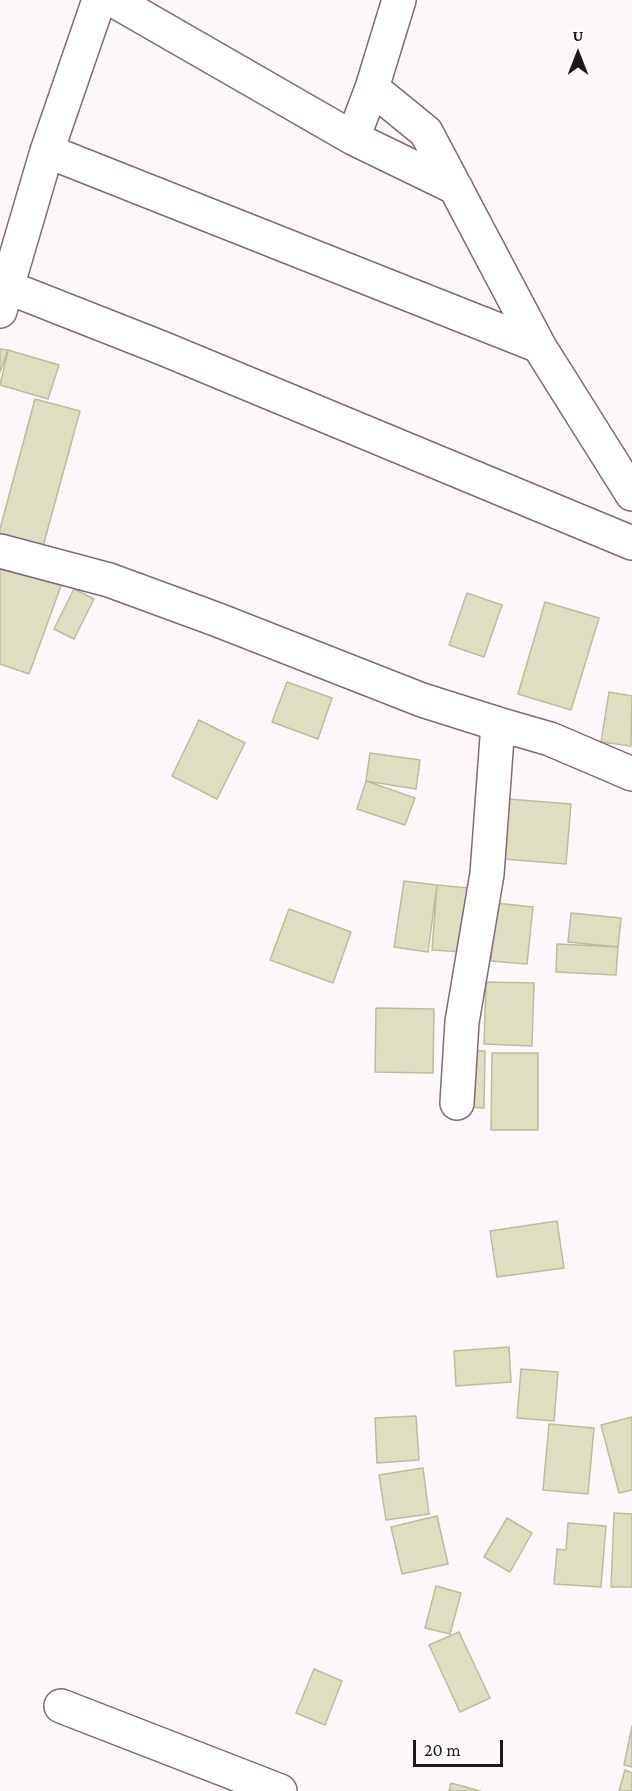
<!DOCTYPE html>
<style>
body{margin:0}
#map{position:relative;width:632px;height:1791px;overflow:hidden;background:#fdf7fa;font-family:"Crimson Pro",serif}
canvas{display:block}
.north{position:absolute;left:548px;top:24px;width:60px;height:60px;-webkit-text-stroke:4px #fff;paint-order:stroke;rotate:0deg;font-size:16px;font-weight:700;line-height:24px;text-align:center;color:#20161d}
.north::after{content:'';display:block;margin:auto;width:21px;height:27px;background:#20161d;clip-path:polygon(50% 0,100% 100%,50% 72%,0 100%)}
.scale{position:absolute;left:413px;top:1740px;width:90px;height:27px;box-sizing:border-box;border:3px solid #20161d;border-top:0;padding-left:8px;font-size:18px;line-height:21px;white-space:nowrap;color:#20161d;-webkit-text-stroke:4px #fff;paint-order:stroke}
</style>
<div id="map">
<canvas width="632" height="1791"></canvas>
<div class="north">U</div>
<div class="scale">20 m</div>
</div>
<script>
const ctx = document.querySelector('canvas').getContext('2d');
ctx.lineJoin = 'round';
function paint(path, color) {
  ctx.fillStyle = color;
  ctx.fill(path, 'evenodd');
}
function strokePath(path, color, width, dash) {
  ctx.strokeStyle = color;
  ctx.lineWidth = width;
  ctx.lineCap = dash ? 'butt' : 'round';
  ctx.setLineDash(dash || []);
  ctx.stroke(path);
}
const building = new Path2D(`
 M0 349 8 350 0 372Z
 M8 350 59 365 48 399 0 385Z
 M35 399 80 411 42 550 0 539V529Z
 M2 563 62 583 29 674 0 664V568Z
 M74 589 94 599 74 639 54 629Z
 M467 593 502 605 484 657 449 645Z
 M545 602 599 618 571 710 518 694Z
 M287 682 332 698 318 739 272 722Z
 M609 692 632 696 631 746 601 742Z
 M199 720 245 743 217 799 172 776Z
 M370 753 420 760 416 789 366 781Z
 M366 781 415 798 405 825 357 809Z
 M508 799 571 804 566 864 503 859Z
 M404 881 437 885 428 952 394 947Z
 M437 885 468 888 463 952 432 950Z
 M496 903 533 907 527 964 491 961Z
 M289 909 351 932 333 983 270 960Z
 M571 913 621 918 618 947 568 942Z
 M557 944 618 947 616 975 556 972Z
 M486 982 534 983 532 1046 484 1044Z
 M376 1008 434 1009 433 1073 375 1072Z
 M463 1051H485L484 1108 462 1107Z
 M492 1053H538V1130H491Z
 M557 1221 564 1268 497 1277 490 1231Z
 M509 1347 511 1382 456 1386 454 1351Z
 M521 1369 558 1372 554 1421 517 1418Z
 M416 1416 419 1460 377 1463 375 1418Z
 M632 1417V1490L619 1493 601 1425Z
 M549 1424 594 1428 588 1494 543 1490Z
 M423 1468 429 1514 386 1520 379 1475Z
 M614 1513 632 1514V1587H611Z
 M437 1516 448 1564 402 1574 391 1527Z
 M507 1518 532 1533 510 1572 484 1557Z
 M568 1523 606 1526 601 1587 554 1584 557 1549 566 1550Z
 M436 1586 461 1593 450 1634 425 1628Z
 M459 1632 490 1698 460 1712 429 1645Z
 M314 1669 342 1681 325 1725 296 1713Z
 M632 1726V1767L624 1765Z
 M625 1770 632 1773V1791H619Z
 M451 1783 480 1791H449Z`);
paint(building, '#dedfc0');
strokePath(building, '#bbbc9e', 1.5);
const minor = new Path2D(`
 M113 0 353 138 456 188
 M372 88 426 132 539 346 632 494
 M353 138 372 88 399 0
 M47 151 539 346
 M7 287 162 348 632 543
 M0 311 47 151 99 0
 M0 551 109 580 218 620 422 700 498 724 550 739 632 774
 M457 1103 462 1022 487 874 498 724
 M61 1706 280 1791`);
strokePath(minor, '#826879', 36);
strokePath(minor, '#fff', 33);
</script>
